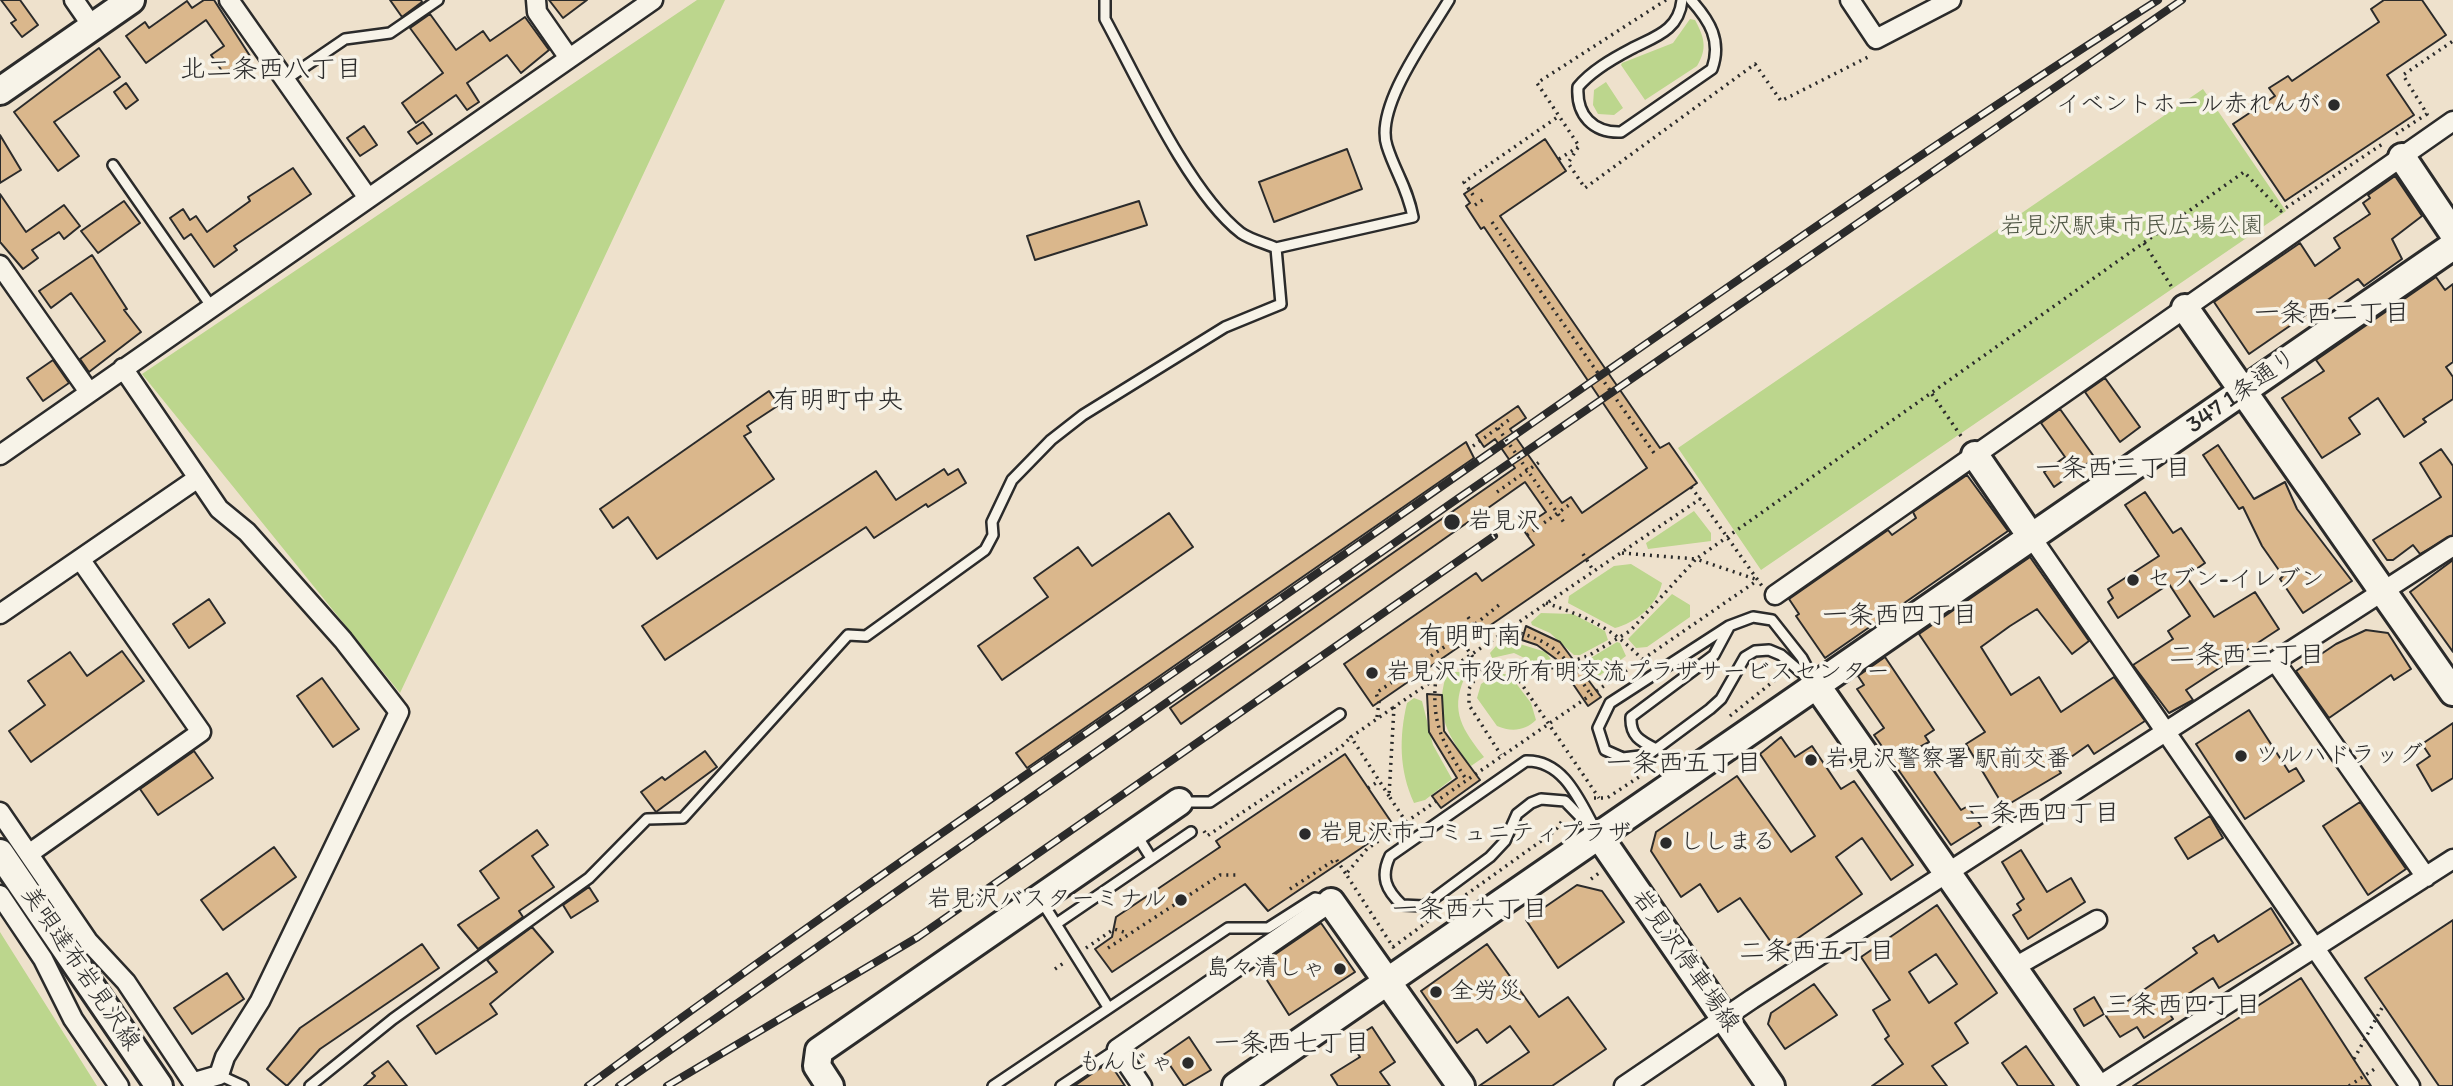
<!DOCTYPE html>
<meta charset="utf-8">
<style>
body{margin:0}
canvas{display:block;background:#eee1cc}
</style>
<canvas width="2453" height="1086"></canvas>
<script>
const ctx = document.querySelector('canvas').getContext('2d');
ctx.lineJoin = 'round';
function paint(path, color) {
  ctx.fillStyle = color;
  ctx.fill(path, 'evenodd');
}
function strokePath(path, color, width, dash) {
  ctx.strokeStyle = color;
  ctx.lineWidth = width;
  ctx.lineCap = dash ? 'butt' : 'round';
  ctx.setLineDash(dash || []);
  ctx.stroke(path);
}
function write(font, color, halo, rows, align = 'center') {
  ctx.font = font + ' Itim,"Klee One",sans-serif';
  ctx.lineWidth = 7;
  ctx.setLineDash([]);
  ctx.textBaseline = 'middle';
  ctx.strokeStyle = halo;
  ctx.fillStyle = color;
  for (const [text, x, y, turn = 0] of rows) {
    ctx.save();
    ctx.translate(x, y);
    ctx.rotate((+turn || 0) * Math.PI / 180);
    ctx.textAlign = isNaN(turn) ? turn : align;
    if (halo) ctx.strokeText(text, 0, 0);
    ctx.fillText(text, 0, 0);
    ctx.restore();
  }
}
paint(new Path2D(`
 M697 0H725L400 693 142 374Z
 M1690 19 1695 20C1704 37 1708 48 1697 66L1645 100 1621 65 1622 63 1673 43Z
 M1606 82 1623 108 1614 115 1598 114 1593 105 1594 90Z
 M2203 89 2286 211 1761 570 1678 448Z
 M1694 511 1711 533V541L1648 549 1646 543Z
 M1631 564 1662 583C1657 606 1635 623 1615 628L1568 603 1569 596 1614 566Z
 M1672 594 1690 605V617L1647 647 1636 648 1628 639Z
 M1541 613 1573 614 1605 631 1608 640 1580 655H1574L1550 633 1532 625 1531 622Z
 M1510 641 1546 652 1552 661 1541 666 1514 653 1492 658 1490 653 1497 645Z
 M1617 642 1620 643 1626 656 1595 679 1582 666 1584 662Z
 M1455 672H1462L1464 679C1450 712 1463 730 1484 757L1471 766C1449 738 1434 714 1446 676Z
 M1496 674H1509L1531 703 1536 720C1525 731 1511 732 1497 726L1477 698 1481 684Z
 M1414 698 1422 701 1433 745 1452 779 1425 800 1414 803C1399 770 1399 737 1407 703Z
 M0 932 97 1086H0Z`), '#bcd68d');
const building = new Path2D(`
 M1 0H20L38 25 22 37 11 23 16 20Z
 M204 0H214L250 56 224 74 211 55 224 46 206 20 146 63 126 36 145 22 149 28 187 1 192 8Z
 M390 0H421L422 2 402 17Z
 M549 0H587L563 18Z
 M2384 0H2422L2446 35 2387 75 2414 115 2285 201 2233 124 2275 96 2269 88 2288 76 2292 81 2379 22 2371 9Z
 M430 14 456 50 483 31 490 41 525 17 549 50 521 73 507 55 467 83 479 102 467 110 456 95 416 123 402 103 443 73 410 28Z
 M99 48 120 77 54 122 79 156 58 171 14 112Z
 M126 83 138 100 126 109 114 92Z
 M423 122 432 134 417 144 408 132Z
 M364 126 377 145 360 156 347 138Z
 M0 135 21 170 0 183Z
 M1545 139 1566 171 1500 216 1660 448 1669 443 1697 483 1373 706 1344 664 1476 573 1482 581 1534 545 1522 528 1546 512 1525 482 1181 724 1170 708 1515 468 1495 439 1484 447 1476 435 1518 406 1526 418 1510 429 1562 503 1571 497 1582 513 1647 468 1484 227 1481 229 1466 206 1470 203 1464 194Z
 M1347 149 1362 189 1274 222 1259 182Z
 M293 168 311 194 234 246 237 250 214 267 191 234 184 239 170 218 183 209 190 220 196 216 207 232 250 201 248 197Z
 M2395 176 2422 216 2392 239 2402 259 2364 286 2358 279 2249 354 2214 302 2300 243 2315 266 2340 248 2334 238 2370 214 2363 203 2370 198 2368 195Z
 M0 194 26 232 64 205 80 226 64 239 59 232 32 250 38 258 23 269 0 242Z
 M124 201 140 223 98 253 81 231Z
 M1139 201 1147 225 1035 260 1027 236Z
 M92 255 127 309 124 310 141 332 89 372 80 359 105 341 71 293 51 308 39 291Z
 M2436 277 2445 290 2453 284V362L2446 367 2453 377V399L2423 419 2426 422 2404 437 2378 398 2349 418 2360 434 2322 458 2282 398 2324 371 2316 360Z
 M53 360 69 383 43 401 27 378Z
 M2105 378 2140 427 2120 442 2085 392Z
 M769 391 779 405 747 426 751 432 744 436 774 479 657 559 628 517 613 528 600 509Z
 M2060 409 2095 458 2054 487 2044 472 2065 457 2041 423Z
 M1466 442 1474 458 1027 768 1016 753Z
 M2218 445 2254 499 2285 482 2297 509 2352 581 2303 613 2280 579 2283 576 2262 546 2243 507 2239 509 2203 455Z
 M2441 449 2453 466V535L2420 554 2413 545 2393 560H2387L2373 540 2441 497 2420 463Z
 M944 469 948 475 958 469 966 483 928 507 926 504 874 538 866 527 665 660 642 626 876 471 896 500Z
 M1967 475 2008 531 1825 658 1796 616 1799 614 1789 599 1888 530 1892 535 1916 518 1913 512Z
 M2145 492 2173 533 2181 528 2205 563 2186 576 2214 617 2255 592 2279 629 2186 690 2193 700 2169 713 2133 665 2173 639 2168 631 2190 616 2169 584 2118 618 2108 602 2113 598 2108 589 2159 556 2125 505Z
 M1169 513 1193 547 1002 680 978 646 1048 597 1034 578 1078 547 1092 566Z
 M2030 557 2089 641 2072 654 2037 609 2010 626 1981 647 2011 695 2039 677 2061 712 2114 677 2145 721 2094 754 2088 745 2057 767 2061 773 2004 807 1966 744 1985 732 1919 634Z
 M2453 560V652L2410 592Z
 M209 599 225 623 189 648 173 624Z
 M1526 626 1560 642 1601 697 1588 706 1556 659 1537 645 1522 640Z
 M2366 630 2388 633 2411 669 2394 680 2391 675 2329 718 2296 671 2336 644Z
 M122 651 144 681 31 762 9 731 45 705 28 681 70 652 87 676Z
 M1885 657 1934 730 1925 736 1929 742 1918 748 1961 810 1968 806 1981 826 1951 845 1874 735 1884 728 1857 689 1864 685 1858 676Z
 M322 678 359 729 333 747 297 696Z
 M1427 694 1442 695 1444 731 1480 780 1441 808 1432 796 1457 778 1429 732Z
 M2249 710 2289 772 2296 768 2304 781 2245 819 2196 744Z
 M2453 723V778L2432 791 2417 765 2430 756 2422 744Z
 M1781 737 1795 757 1812 746 1841 789 1854 781 1913 865 1891 880 1862 838 1836 857 1862 894 1778 952 1740 898 1718 912 1700 884 1681 897 1651 851 1656 832 1737 776 1791 852 1815 836 1760 754Z
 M194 751 213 778 158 815 140 789Z
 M705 751 717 767 656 812 641 792 662 777 665 780Z
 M1345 754 1394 826 1268 911 1245 884 1112 972 1095 949 1112 937 1116 917 1220 847 1216 841Z
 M2360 802 2406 869 2368 895 2323 826Z
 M2210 816 2223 838 2188 859 2175 838Z
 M537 830 548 845 532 856 554 887 519 911 523 917 478 949 458 925 499 898 480 871Z
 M274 847 296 877 223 930 201 900Z
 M2021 850 2047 892 2071 878 2085 902 2028 939 2013 915 2021 910 2017 904 2024 899 2002 862Z
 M1577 885 1602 891 1624 922 1558 968 1526 920Z
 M589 887 598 901 571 918 563 905Z
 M1937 905 1997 993 1955 1023 1968 1043 1932 1066 1947 1086H1872L1903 1064 1885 1039 1889 1036 1873 1010 1890 1000 1861 957ZM1936 954 1957 984 1929 1003 1909 972Z
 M2271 908 2293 943 2219 988 2213 978 2166 1008 2173 1019 2144 1038 2137 1027 2120 1037 2106 1016 2197 953 2193 948 2214 935 2218 942Z
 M2453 920V1086H2439L2365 978Z
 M1321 923 1355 972 1289 1015 1258 966Z
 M532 927 553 952 490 1004 497 1014 436 1054 417 1026 497 972 487 960Z
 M422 944 439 968 320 1049 287 1086 267 1069 300 1028Z
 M1487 944 1539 1017 1568 997 1606 1049 1552 1086H1479L1529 1052 1510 1026 1487 1043 1477 1029 1457 1043 1421 991Z
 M227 973 244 999 192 1034 174 1008Z
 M2301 978 2371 1086H2133Z
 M1814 984 1837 1015 1785 1049 1768 1024 1771 1013Z
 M2094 997 2104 1014 2084 1026 2074 1009Z
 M1372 1027 1395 1062 1380 1072 1390 1086H1338L1331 1075 1360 1057 1350 1041Z
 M1189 1037 1211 1070 1184 1086 1163 1055Z
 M2026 1046 2054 1086H2018L2002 1063Z
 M388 1061 407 1086H364L375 1076 372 1073Z
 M1109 1062 1125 1086H1074Z`);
paint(building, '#dab78c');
strokePath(building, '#2b2b2b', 2);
const lane = new Path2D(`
 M1682 0C1679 31 1654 37 1631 49 1612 59 1591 71 1578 87 1576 115 1593 133 1621 132L1712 69C1722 41 1710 21 1691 0
 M285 80 345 39 390 33 438 0
 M113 165 211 306
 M1276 248 1413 217C1407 186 1395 172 1387 146 1374 107 1429 34 1449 0
 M1753 617 1772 620 1802 658 1817 686 1781 655 1769 650 1755 651 1745 657 1721 699 1710 709 1648 755 1623 758 1605 750 1598 728 1610 703 1729 626Z
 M1656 749C1640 741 1630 736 1631 717L1714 655 1729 627
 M1526 761C1566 760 1581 805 1599 836L1565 801 1541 799 1531 803 1517 814 1505 841 1490 857 1424 906 1402 905C1386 890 1380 877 1390 856Z
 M1183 802H1210L1340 714
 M1136 834 1151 858
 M1042 902 1056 924
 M1108 1007 1056 924 1191 832
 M219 1075 243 1086
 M310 1086 393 1019 589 878 647 819 683 818 848 635 866 636 985 550 993 535 992 522 1012 480 1051 440 1083 415 1225 327 1281 304 1276 248C1265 243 1251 240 1241 233 1189 193 1137 78 1105 19V0
 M993 1086 1228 928H1268L1315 898 1329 901
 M1061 1086 1117 1049`);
const street = new Path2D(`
 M74 0 92 26
 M229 0 368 198
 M536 0 537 12 569 58
 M1850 0 1876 39 1951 0
 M0 265 89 392
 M0 455 653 0
 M2032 538 2410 1086
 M1775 595 2453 121
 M0 614 198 478 123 368
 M2275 661 2426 877
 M0 812 88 941 126 982 195 1086
 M30 853 201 732 80 559
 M0 895 43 959 73 1019 119 1086
 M2013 968 2097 920
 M195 1082 219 1075 225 1057 260 1001 399 712 343 640 247 532 219 509 198 478
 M1142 1086 1117 1049 1331 902
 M1624 1086 1752 999 2453 546
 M2099 1086 2453 859`);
const secondary = new Path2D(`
 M0 91 131 0
 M2402 157 2453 233
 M2185 308 2453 692
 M1975 455 2032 538
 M1817 686 2096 1086
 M1599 836 1771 1086
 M0 853 159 1086
 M1331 902 1461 1086
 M830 1086 817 1066 819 1051 1179 802
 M1236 1086 2453 246`);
strokePath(lane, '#2b2b2b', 14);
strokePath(street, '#2b2b2b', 23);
strokePath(secondary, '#2b2b2b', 32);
strokePath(new Path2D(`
 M1666 0 1537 83 1579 146 1568 163 1585 188 1755 64 1781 101 1870 56
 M2396 134 2427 114 2403 75 2453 41
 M1559 159 1578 147
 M1473 195 1464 182 1559 116
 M1475 205 1484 199
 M2144 243 2173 289
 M1932 394 1963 439
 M1473 446 1510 419
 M1691 487 1700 499
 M1497 492 1541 461
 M1527 535 1569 505
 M1622 553 1696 559 2244 172 2281 211 2384 143
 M1583 554 1593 570
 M1546 603C1587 617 1611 627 1642 659
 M1468 617 1474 626
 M1507 630C1555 640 1565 656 1591 695
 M1459 637 1499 605
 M1481 669 1469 689V705L1501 755
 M1436 677C1431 723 1442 742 1466 779
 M1518 679 1588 656 1630 631 1696 559 1758 580
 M1730 716 1775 680
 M1377 717 1379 702 1376 693 1459 637 1481 669 1499 666 1510 667 1599 798
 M1368 788 1379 781
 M1389 796 1351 737 1394 707
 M1594 798H1607L1651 769
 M1406 822 1758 580
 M1204 831 1207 836 1342 746 1351 737
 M1591 879 1599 873
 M1290 889 1336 859 1346 874
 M1460 899 1555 831 1564 818
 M1434 917 1393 947 1346 874 1367 849 1406 822 1389 796 1394 707 1700 499 1762 586
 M1086 948 1114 929 1127 933
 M1108 948 1220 875H1239
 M1055 969 1065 962
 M2349 1086 2376 1068`), '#2b2b2b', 3.5, [2, 5]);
strokePath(lane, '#f7f3e8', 9);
strokePath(street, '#f7f3e8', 18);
strokePath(secondary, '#f7f3e8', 26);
const rail = new Path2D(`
 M588 1086C830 907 1079 739 1326 567 1601 376 1875 180 2158 0
 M619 1086 1460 497 2182 0
 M667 1086 918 937 1494 536`);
strokePath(rail, '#2b2b2b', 8);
strokePath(rail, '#f7f3e8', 5, [16]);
strokePath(new Path2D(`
 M1492 222 1654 453
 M1498 428 1565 524
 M2354 1059 2383 1006`), '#2b2b2b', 3.5, [2, 5]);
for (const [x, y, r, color] of [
 [2334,105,7,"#2b2b2b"],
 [1452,522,9,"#2b2b2b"],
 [2133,580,7,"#2b2b2b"],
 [1372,673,7,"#2b2b2b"],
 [2241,756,7,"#2b2b2b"],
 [1811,760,7,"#2b2b2b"],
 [1305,834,7,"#2b2b2b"],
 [1666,843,7,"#2b2b2b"],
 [1181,900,7,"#2b2b2b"],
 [1340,969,7,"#2b2b2b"],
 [1436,992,7,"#2b2b2b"],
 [1188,1063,7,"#2b2b2b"]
]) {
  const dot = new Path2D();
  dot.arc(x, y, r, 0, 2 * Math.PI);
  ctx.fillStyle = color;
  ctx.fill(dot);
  strokePath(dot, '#f7f3e8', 2.5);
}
write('24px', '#2b2b2b', '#f7f3e8', [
 ["イベントホール赤れんが",2320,105,"right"],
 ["岩見沢",1468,522],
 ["セブン-イレブン",2147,580],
 ["岩見沢市役所有明交流プラザサービスセンター",1386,673],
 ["ツルハドラッグ",2255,756],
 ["岩見沢警察署 駅前交番",1825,760],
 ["岩見沢市コミュニティプラザ",1319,834],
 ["ししまる",1680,843],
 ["岩見沢バスターミナル",1167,900,"right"],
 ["島々清しゃ",1326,969,"right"],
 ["全労災",1450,992],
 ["もんじゃ",1174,1063,"right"]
], 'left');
write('24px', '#4f5644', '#f7f3e8', [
 ["岩見沢駅東市民広場公園",2132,227]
]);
write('24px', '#2b2b2b', '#f7f3e8', [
 ["347 1条通り",2242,392,-35],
 ["岩見沢停車場線",1685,961,55],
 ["美唄達布岩見沢線",80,969,56]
]);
write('26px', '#2b2b2b', '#f7f3e8', [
 ["北二条西八丁目",271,70],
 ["一条西二丁目",2332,314],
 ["有明町中央",838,401],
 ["一条西三丁目",2113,469],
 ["一条西四丁目",1900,616],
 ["有明町南",1470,637],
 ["二条西三丁目",2247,656],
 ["一条西五丁目",1684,764],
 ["二条西四丁目",2042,814],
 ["一条西六丁目",1470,910],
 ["二条西五丁目",1817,952],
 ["三条西四丁目",2183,1006],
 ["一条西七丁目",1292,1044]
]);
</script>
